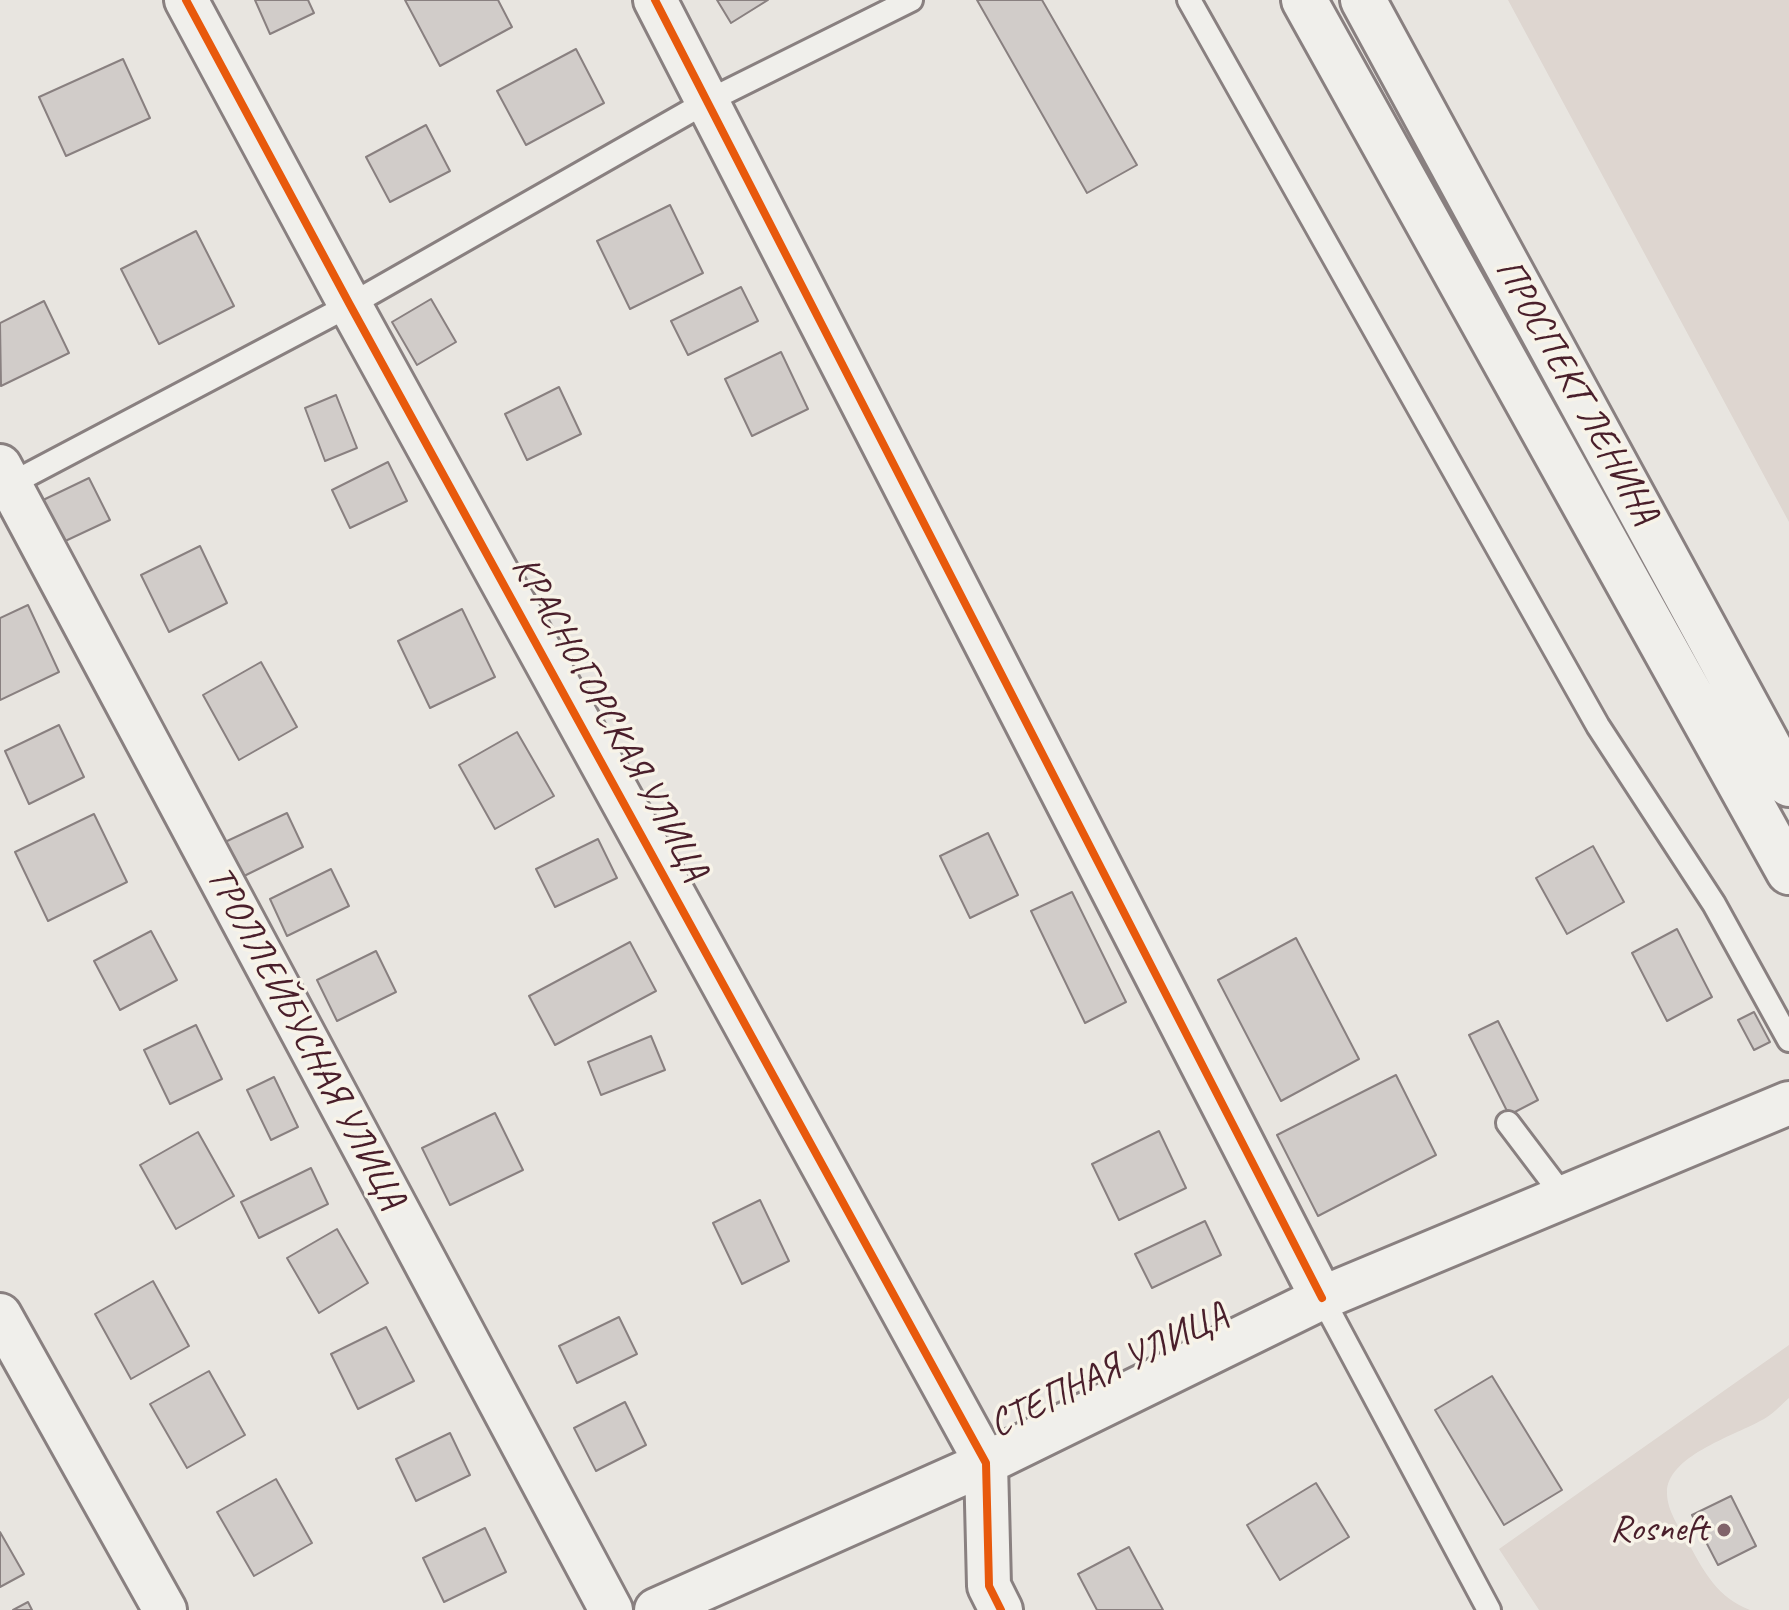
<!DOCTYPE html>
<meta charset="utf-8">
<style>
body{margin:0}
canvas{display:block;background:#e8e5e0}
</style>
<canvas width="1789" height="1610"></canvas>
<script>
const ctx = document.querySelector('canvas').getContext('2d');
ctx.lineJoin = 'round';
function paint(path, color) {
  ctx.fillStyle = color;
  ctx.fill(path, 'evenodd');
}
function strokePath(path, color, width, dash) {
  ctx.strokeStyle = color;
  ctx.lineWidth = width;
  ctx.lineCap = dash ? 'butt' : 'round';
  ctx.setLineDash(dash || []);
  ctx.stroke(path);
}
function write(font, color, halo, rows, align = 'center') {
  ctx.font = font + ' Caveat,sans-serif';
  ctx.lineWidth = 7;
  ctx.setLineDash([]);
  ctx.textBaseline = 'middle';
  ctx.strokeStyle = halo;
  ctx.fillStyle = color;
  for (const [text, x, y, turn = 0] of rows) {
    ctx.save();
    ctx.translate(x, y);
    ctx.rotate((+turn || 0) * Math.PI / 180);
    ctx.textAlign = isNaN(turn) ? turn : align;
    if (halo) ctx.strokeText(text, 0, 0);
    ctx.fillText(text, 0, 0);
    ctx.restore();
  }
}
paint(new Path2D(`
 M1508 0H1789V522Z
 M1789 1345V1398C1780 1406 1771 1416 1760 1421 1733 1436 1666 1457 1667 1493 1667 1511 1680 1529 1689 1544 1704 1572 1718 1598 1750 1610H1539L1499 1549Z`), '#ded6d0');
const building = new Path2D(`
 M255 0H308L314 13 270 34Z
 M405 0H498L512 27 440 66Z
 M717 0H768L731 23Z
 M977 0H1042L1137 165 1087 193Z
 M576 49 604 103 526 145 497 91Z
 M123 59 150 118 66 156 39 97Z
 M426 125 450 171 390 202 366 157Z
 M670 205 703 273 630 309 597 241Z
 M196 231 234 306 159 344 121 269Z
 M741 287 758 321 688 355 671 321Z
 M431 299 456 342 417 365 392 322Z
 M44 301 69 353 1 386 0 323Z
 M781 352 808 409 752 436 725 379Z
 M559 387 581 434 527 460 505 414Z
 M336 395 357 448 325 461 305 408Z
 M388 462 407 501 350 528 332 490Z
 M89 478 110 520 61 543 41 501Z
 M200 546 227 603 169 632 141 575Z
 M28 605 59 672 0 700V618Z
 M462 609 495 677 430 708 398 641Z
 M261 662 297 727 239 760 203 695Z
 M59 725 84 777 29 804 5 751Z
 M517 732 554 796 495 829 459 765Z
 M287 813 303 847 242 877 225 842Z
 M94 814 127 882 48 921 15 852Z
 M988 833 1018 895 970 918 940 856Z
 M598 839 617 878 555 907 536 869Z
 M1593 846 1624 902 1567 934 1536 878Z
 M331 869 349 906 287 936 270 899Z
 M1072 892 1126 1002 1085 1023 1031 911Z
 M1677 929 1712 997 1667 1021 1632 953Z
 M151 931 177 980 120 1010 94 961Z
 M1296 938 1359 1059 1281 1101 1218 980Z
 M630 942 656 991 555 1045 529 996Z
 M376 951 396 992 337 1021 317 980Z
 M1754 1012 1770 1042 1754 1050 1738 1020Z
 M1498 1021 1538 1100 1509 1115 1469 1035Z
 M196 1025 222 1079 170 1104 144 1050Z
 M651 1036 665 1070 601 1095 588 1062Z
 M1396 1075 1436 1155 1318 1216 1277 1135Z
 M274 1077 298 1127 271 1140 247 1090Z
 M495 1113 523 1170 450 1205 422 1148Z
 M1159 1131 1186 1188 1119 1220 1092 1164Z
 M198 1132 234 1196 176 1229 140 1165Z
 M311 1168 328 1204 259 1238 241 1202Z
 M760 1200 789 1261 742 1284 713 1223Z
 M1205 1221 1221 1255 1152 1288 1135 1254Z
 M337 1229 368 1283 319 1313 287 1258Z
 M153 1281 189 1346 131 1379 95 1314Z
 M619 1317 637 1354 577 1383 559 1346Z
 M386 1327 414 1381 358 1409 331 1354Z
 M209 1371 245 1435 187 1468 150 1404Z
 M1492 1376 1562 1490 1504 1525 1435 1410Z
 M625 1402 646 1445 596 1471 574 1428Z
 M450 1433 470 1475 416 1501 396 1459Z
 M276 1479 312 1543 254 1576 217 1512Z
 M1316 1483 1349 1537 1280 1580 1247 1525Z
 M1731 1496 1756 1546 1718 1565 1692 1515Z
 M485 1528 506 1572 444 1602 423 1558Z
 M0 1532 24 1574 0 1587Z
 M1129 1547 1163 1610H1097L1078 1574Z
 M28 1602 32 1610H13Z`);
paint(building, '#d1ccc9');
strokePath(building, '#898080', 2);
const service = new Path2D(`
 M1189 0 1598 726 1714 904 1789 1040
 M3 488 350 305 708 101 911 0
 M1508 1123 1564 1197
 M1322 1298 1489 1610`);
const minor = new Path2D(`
 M186 0 350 305 986 1463 989 1586 1001 1610
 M655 0 1322 1298
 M0 466 611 1610
 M0 1315 165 1610
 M656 1610 986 1463 1322 1298 1789 1103`);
const primary = new Path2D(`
 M1304 0 1789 872
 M1363 0 1789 784`);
strokePath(service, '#898080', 28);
strokePath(minor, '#898080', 48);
strokePath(primary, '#898080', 50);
strokePath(service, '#f0efeb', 22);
strokePath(minor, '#f0efeb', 42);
strokePath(primary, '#f0efeb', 44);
strokePath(new Path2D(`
 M186 0 350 305 986 1463 989 1586 1001 1610
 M655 0 1322 1298`), '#e8590c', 8);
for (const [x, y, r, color] of [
 [1724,1530,8,"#81646a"]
]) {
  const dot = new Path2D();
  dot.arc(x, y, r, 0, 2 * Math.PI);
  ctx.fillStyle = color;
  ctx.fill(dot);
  strokePath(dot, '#f7f3e8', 3);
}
write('38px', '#4a1f2b', '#f7f3e8', [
 ["ПРОСПЕКТ ЛЕНИНА",1576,392,61],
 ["КРАСНОГОРСКАЯ УЛИЦА",609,719,61],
 ["ТРОЛЛЕЙБУСНАЯ УЛИЦА",305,1038,62],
 ["СТЕПНАЯ УЛИЦА",1109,1371,-26]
]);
write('38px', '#4a1f2b', '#f7f3e8', [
 ["Rosneft",1708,1530]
], 'right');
</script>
